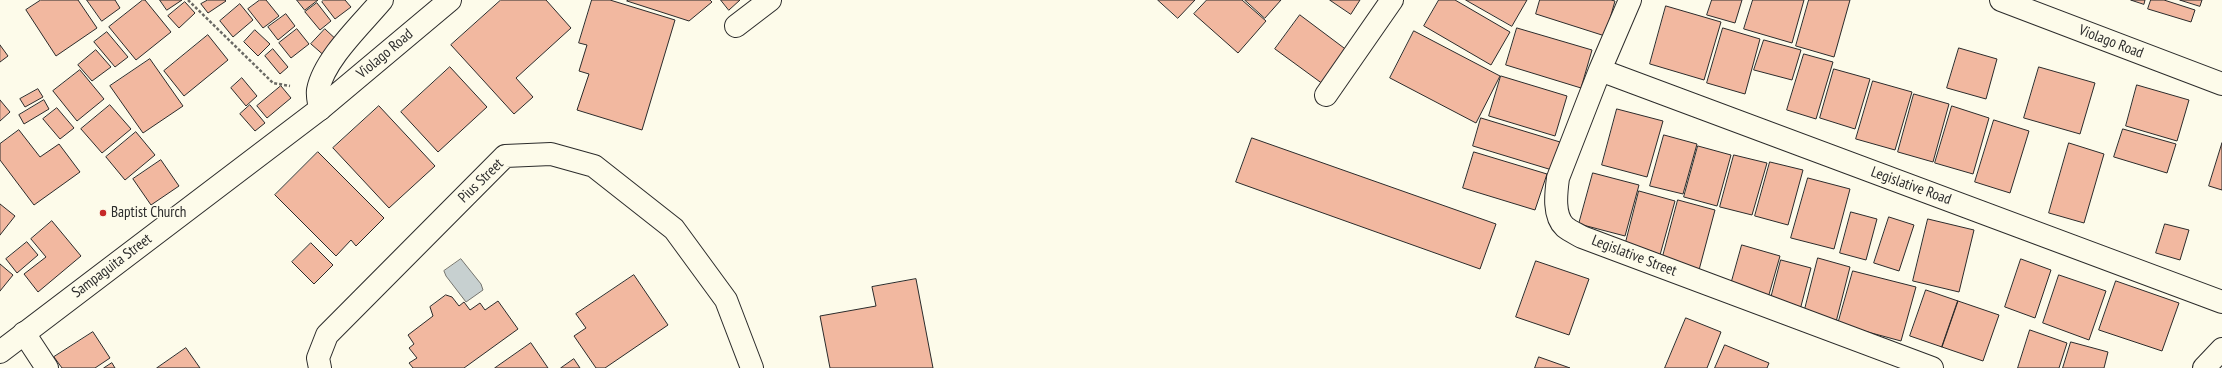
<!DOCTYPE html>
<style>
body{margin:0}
canvas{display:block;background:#fdfbea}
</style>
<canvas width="2222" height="368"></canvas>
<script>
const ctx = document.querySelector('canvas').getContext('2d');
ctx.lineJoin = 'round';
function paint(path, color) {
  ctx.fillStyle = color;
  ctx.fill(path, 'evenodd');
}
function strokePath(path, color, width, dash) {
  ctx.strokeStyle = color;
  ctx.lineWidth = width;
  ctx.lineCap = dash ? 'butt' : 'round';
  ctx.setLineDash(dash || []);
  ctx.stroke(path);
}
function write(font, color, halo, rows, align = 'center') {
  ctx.font = font + ' "PT Sans Narrow",sans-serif';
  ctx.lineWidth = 3;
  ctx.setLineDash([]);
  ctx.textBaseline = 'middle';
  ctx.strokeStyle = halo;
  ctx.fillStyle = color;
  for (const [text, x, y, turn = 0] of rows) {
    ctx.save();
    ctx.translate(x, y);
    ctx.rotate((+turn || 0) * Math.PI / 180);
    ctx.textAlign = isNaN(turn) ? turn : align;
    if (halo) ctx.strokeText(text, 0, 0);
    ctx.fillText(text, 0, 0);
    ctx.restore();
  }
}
const water = new Path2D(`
 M461 259 481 284 483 290 466 302 446 276 444 271Z`);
paint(water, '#c7d0d0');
strokePath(water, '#74746e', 1);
const building = new Path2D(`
 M41 0H78L97 28 56 56 26 10Z
 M87 0H115L120 8 102 21Z
 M143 0H145L171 32 136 60 109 27Z
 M160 0H182L167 10Z
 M208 0H225L226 1 208 13 201 4Z
 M260 0H266L279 16 263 28 248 9Z
 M297 0H318L305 10Z
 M324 0H345L351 7 335 19 322 2Z
 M501 0H546L571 28 516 78 533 97 514 114 451 45Z
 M592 0H610L675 20 642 130 577 110 589 74 579 71 587 45 579 43Z
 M629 0H710L712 2 689 21 627 1Z
 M721 0H740L729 10Z
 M1158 0H1195L1178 18Z
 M1207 0H1242L1266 21 1238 53 1194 14Z
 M1245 0H1281L1265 18Z
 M1330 0H1360L1351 14Z
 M1439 0H1455L1510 32 1491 65 1424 26Z
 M1466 0H1527L1512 26Z
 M1540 0H1611L1615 1 1605 36 1536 14Z
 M1712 0H1742L1735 23 1707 15Z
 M1753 0H1804L1792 43 1744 29Z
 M1809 0H1850L1834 57 1796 46Z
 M2131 0H2145L2144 4Z
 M2151 0H2164L2195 10 2191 22 2148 9Z
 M2180 0H2202L2200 6Z
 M185 2 195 13 179 28 168 16Z
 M317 3 331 21 320 30 305 12Z
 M240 4 253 20 233 37 220 21Z
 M1666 6 1721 22 1704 80 1650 64Z
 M286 14 295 26 278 40 268 27Z
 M1300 15 1352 54 1327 87 1275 49Z
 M1517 28 1592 50 1581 88 1506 65Z
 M1723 28 1760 39 1745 94 1707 83Z
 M297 29 309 44 291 58 279 43Z
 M325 29 341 44 327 58 311 44Z
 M255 30 270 44 258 56 244 42Z
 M1414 31 1500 76 1476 123 1390 78Z
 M107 32 128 57 115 67 94 42Z
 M208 35 228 60 184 96 164 71Z
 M1764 40 1801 50 1792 80 1754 70Z
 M0 45 8 56 0 62Z
 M1959 48 1997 59 1986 99 1947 88Z
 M273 49 288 67 280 74 265 56Z
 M96 50 111 67 92 81 78 65Z
 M1804 54 1833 62 1816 119 1787 110Z
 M150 59 183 106 143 133 110 86Z
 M450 67 487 107 438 152 401 112Z
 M2039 67 2095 83 2080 134 2024 118Z
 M1834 69 1870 79 1855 129 1820 118Z
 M80 70 104 99 77 121 53 91Z
 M1501 76 1567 96 1555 136 1489 116Z
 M242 78 257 96 246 106 231 88Z
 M1873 81 1912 92 1895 150 1856 139Z
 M2137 85 2189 100 2177 141 2126 126Z
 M281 86 291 98 267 118 257 106Z
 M38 89 43 97 25 107 20 99Z
 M1914 94 1949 104 1933 162 1898 152Z
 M0 100 10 112 0 121Z
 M44 100 49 109 24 124 19 115Z
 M110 105 131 129 102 153 81 129Z
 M250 105 265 123 255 131 240 114Z
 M379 106 435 166 389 208 333 148Z
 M1952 106 1989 118 1973 174 1935 163Z
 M57 108 74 128 60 139 43 119Z
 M1617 109 1663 121 1647 177 1602 165Z
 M1481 118 1560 142 1552 170 1473 146Z
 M1994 120 2029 131 2010 193 1975 182Z
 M2123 129 2176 144 2167 173 2114 157Z
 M19 130 40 157 59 144 80 172 34 205 0 160V144Z
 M136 132 155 155 125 180 106 157Z
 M1664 135 1697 144 1683 194 1650 186Z
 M1252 138 1496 224 1480 269 1236 182Z
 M2069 143 2104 154 2084 223 2049 213Z
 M2222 143V190L2209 186Z
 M1698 146 1731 155 1717 206 1684 197Z
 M318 152 384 218 356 246 351 240 336 256 275 195Z
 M1474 152 1547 174 1535 210 1463 188Z
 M1734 155 1767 163 1752 215 1720 207Z
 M161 160 179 186 151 205 133 179Z
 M1770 162 1803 170 1788 225 1755 216Z
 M1593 173 1639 185 1625 236 1579 224Z
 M1808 178 1850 189 1834 249 1791 238Z
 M1639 191 1675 201 1660 255 1625 246Z
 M1678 200 1715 210 1699 270 1662 260Z
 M0 204 15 216 0 235Z
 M1851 212 1877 219 1866 260 1840 253Z
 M1889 217 1914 225 1899 271 1874 263Z
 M1928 219 1974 230 1959 292 1913 281Z
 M52 221 81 256 38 292 24 274 46 257 31 239Z
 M2165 224 2189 230 2180 260 2156 253Z
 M27 242 38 255 17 273 6 259Z
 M311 243 333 265 314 284 292 262Z
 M1742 245 1780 256 1768 298 1730 288Z
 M1818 258 1850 267 1836 322 1804 313Z
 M2021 259 2051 270 2035 318 2005 307Z
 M1781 260 1811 268 1800 310 1770 302Z
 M1536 261 1589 279 1569 335 1516 317Z
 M0 264 13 275 0 291Z
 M1853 271 1916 287 1901 341 1838 324Z
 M634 275 668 325 605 368H596L574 336 586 328 576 314Z
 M2059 275 2106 291 2089 340 2043 323Z
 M916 279 933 368H830L820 316 876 306 872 287Z
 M2116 281 2179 303 2162 351 2099 330Z
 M1926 290 1958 301 1942 347 1910 336Z
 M446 295 452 297 459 306 464 302 470 310 480 303 485 310 498 301 518 329 464 368H413L409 363 417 358 409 348 414 344 408 335 433 316 430 307Z
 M1958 301 1999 315 1983 361 1942 347Z
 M1686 318 1721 332 1707 368H1665Z
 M2030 330 2067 343 2059 368H2018Z
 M93 332 110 358 95 368H62L54 357Z
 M2071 342 2108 352 2104 368H2063Z
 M531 343 548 368H495Z
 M1725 345 1769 363 1767 368H1715Z
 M186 348 200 368H157Z
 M1539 357 1570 368H1535Z
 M574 359 580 368H561Z
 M112 363 115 368H104Z`);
paint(building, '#f2b8a0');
strokePath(building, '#2b2b2b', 1);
const street = new Path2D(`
 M1630 0 1600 70 1558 178C1556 193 1553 216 1565 227 1570 231 1577 234 1582 237L1932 368
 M736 26 770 0
 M1600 70 2222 302
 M1326 95 1392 0
 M320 109C319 103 317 96 318 90 324 59 362 24 382 0
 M24 333 47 368
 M320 368 318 358 327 335 505 156 551 154 594 166 674 229 726 300 752 368
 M2204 368 2222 349`);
const secondary = new Path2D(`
 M2001 0 2222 84
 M0 352 320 109 450 0`);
strokePath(street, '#2b2b2b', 24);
strokePath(secondary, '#2b2b2b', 24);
strokePath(new Path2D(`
 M188 0 273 83 290 86`), '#6a6964', 2.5, [3, 2]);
strokePath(street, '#fdfbea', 22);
strokePath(secondary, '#fdfbea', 22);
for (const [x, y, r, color] of [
 [103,213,4,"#c62828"]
]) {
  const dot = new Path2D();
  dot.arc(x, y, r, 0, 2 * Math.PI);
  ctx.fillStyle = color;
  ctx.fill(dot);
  strokePath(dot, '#fdfbea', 1.5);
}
write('15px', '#2b2b2b', '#fdfbea', [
 ["Violago Road",2111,42,21],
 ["Violago Road",385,54,-40],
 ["Pius Street",481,181,-44],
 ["Legislative Road",1911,186,20],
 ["Legislative Street",1634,256,21],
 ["Sampaguita Street",112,266,-37]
]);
write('15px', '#2b2b2b', '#fdfbea', [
 ["Baptist Church",111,213]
], 'left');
</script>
